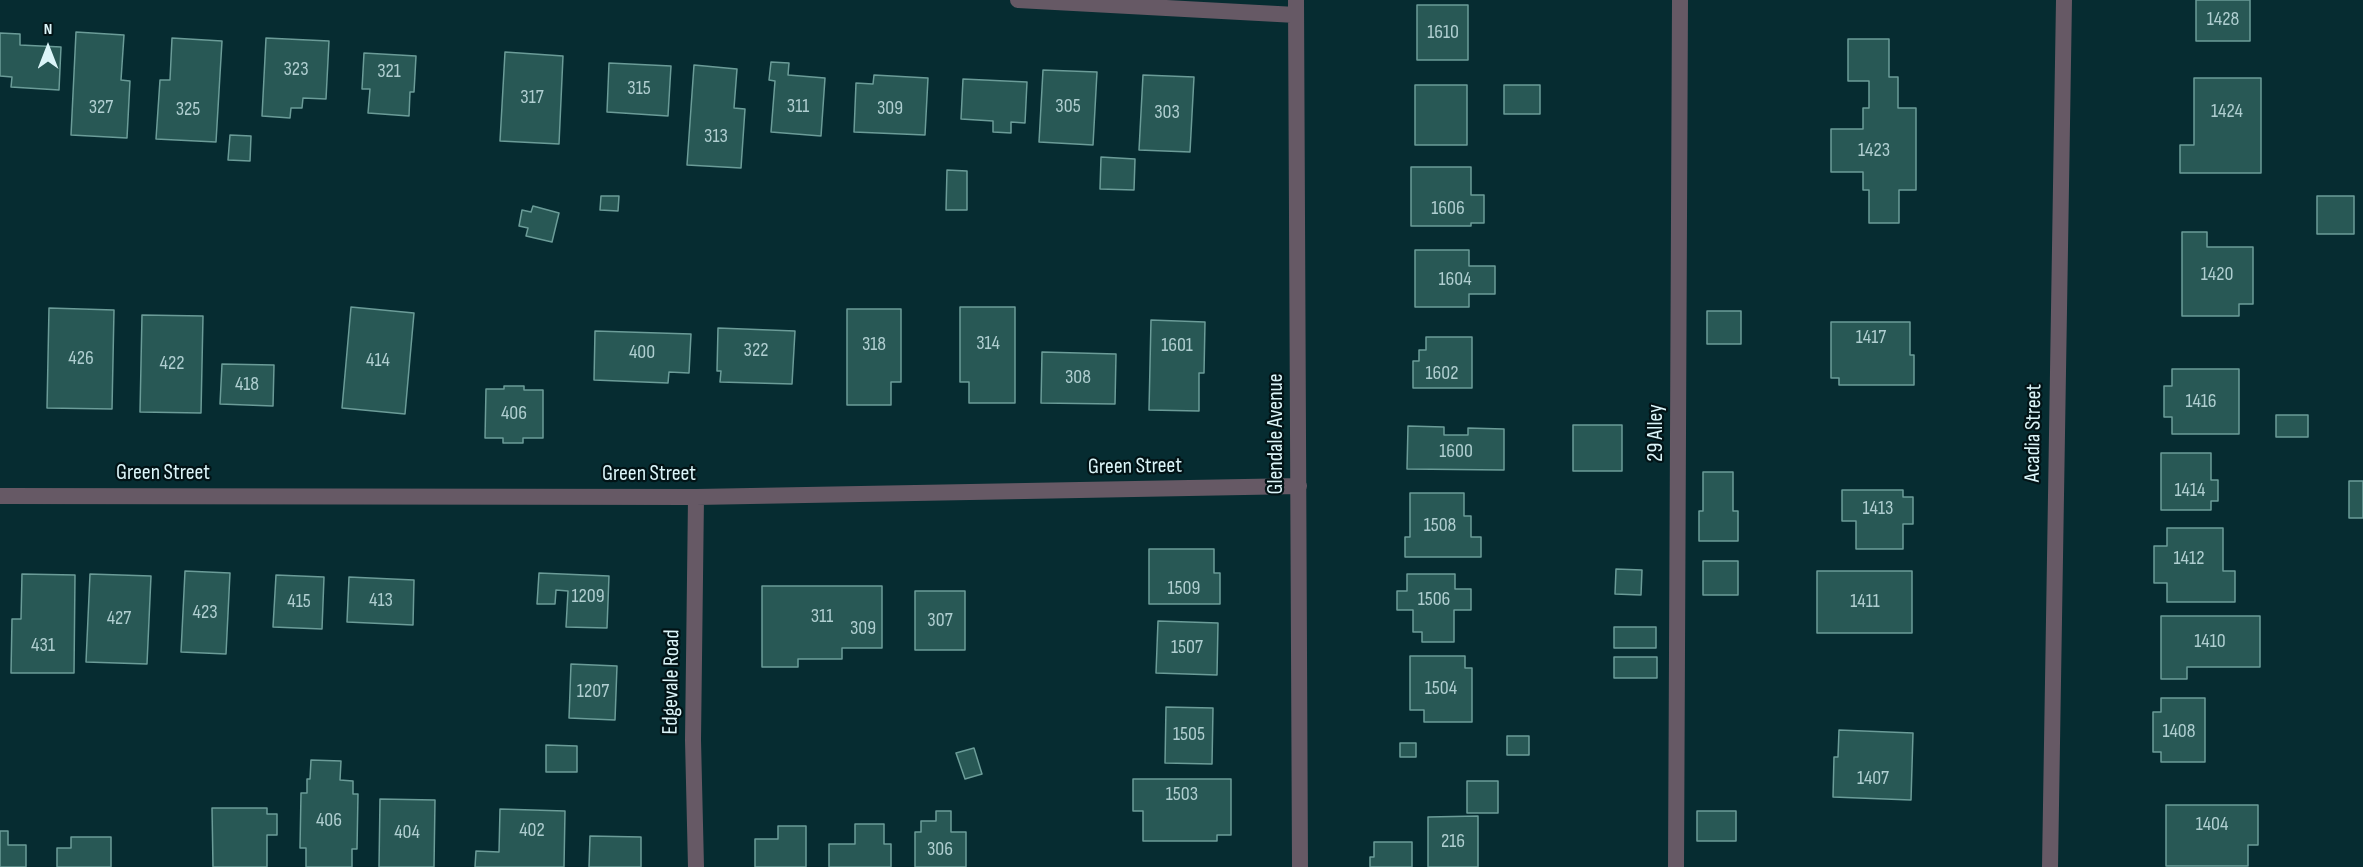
<!DOCTYPE html>
<style>
body{margin:0}
#map{position:relative;width:2363px;height:867px;overflow:hidden;background:#062c31;font-family:"Sofia Sans Condensed",sans-serif}
canvas{display:block}
.north{position:absolute;left:18px;top:18px;width:60px;height:60px;-webkit-text-stroke:4px #021316;paint-order:stroke;rotate:0deg;font-size:16px;font-weight:700;line-height:24px;text-align:center;color:#dcf5f9}
.north::after{content:'';display:block;margin:auto;width:21px;height:27px;background:#dcf5f9;clip-path:polygon(50% 0,100% 100%,50% 72%,0 100%)}
</style>
<div id="map">
<canvas width="2363" height="867"></canvas>
<div class="north">N</div>
</div>
<script>
const ctx = document.querySelector('canvas').getContext('2d');
ctx.lineJoin = 'round';
function paint(path, color) {
  ctx.fillStyle = color;
  ctx.fill(path, 'evenodd');
}
function strokePath(path, color, width, dash) {
  ctx.strokeStyle = color;
  ctx.lineWidth = width;
  ctx.lineCap = dash ? 'butt' : 'round';
  ctx.setLineDash(dash || []);
  ctx.stroke(path);
}
function write(font, color, halo, rows, align = 'center') {
  ctx.font = font + ' "Sofia Sans Condensed",sans-serif';
  ctx.lineWidth = 4.5;
  ctx.setLineDash([]);
  ctx.textBaseline = 'middle';
  ctx.strokeStyle = halo;
  ctx.fillStyle = color;
  for (const [text, x, y, turn = 0] of rows) {
    ctx.save();
    ctx.translate(x, y);
    ctx.rotate((+turn || 0) * Math.PI / 180);
    ctx.textAlign = isNaN(turn) ? turn : align;
    if (halo) ctx.strokeText(text, 0, 0);
    ctx.fillText(text, 0, 0);
    ctx.restore();
  }
}
const building = new Path2D(`
 M2196 0H2250V41H2196Z
 M1417 5H1468V60H1417Z
 M76 32 124 35 121 80 130 81 127 138 71 135Z
 M0 33 20 34V45L61 47 59 90 11 87 12 77 0 76Z
 M172 38 222 41 216 142 156 139 160 80H170Z
 M266 38 329 41 326 99 303 98 302 108H291L290 118 262 116Z
 M1848 39H1889V77H1898V108H1916V190H1899V223H1869V190H1863V172H1831V129H1863V108H1869V81H1848Z
 M505 52 563 56 559 144 500 141Z
 M364 53 416 56 414 92H410L409 116 368 113 370 89H362Z
 M771 62 789 63 788 75 825 78 821 136 771 132 775 81 769 80Z
 M609 63 671 66 668 116 607 112Z
 M694 65 737 69 734 108 745 109 741 168 687 165Z
 M1043 70 1097 72 1093 145 1039 142Z
 M874 75 928 78 925 135 854 132 856 83 873 84Z
 M1143 75 1194 77 1190 152 1139 150Z
 M2194 78H2261V173H2180V145H2194Z
 M963 79 1027 82 1025 123 1011 122V133L993 132V121L961 119Z
 M1415 85H1467V145H1415Z
 M1504 85H1540V114H1504Z
 M230 135 251 136 250 161 228 160Z
 M1101 157 1135 159 1134 190 1100 189Z
 M1411 167H1471V195H1484V223H1471V226H1411Z
 M947 170 967 171V210H946Z
 M601 196H619L618 211 600 210Z
 M2317 196H2354V234H2317Z
 M533 206 559 213 552 242 526 236 528 228 519 226 522 210 531 212Z
 M2182 232H2207V247H2253V304H2239V316H2182Z
 M1415 250H1469V266H1495V294H1469V307H1415Z
 M351 307 414 313 405 414 342 408Z
 M960 307H1015V403H969V382H960Z
 M49 308 114 310 112 409 47 408Z
 M847 309H901V382H891V405H847Z
 M1707 311H1741V344H1707Z
 M142 315 203 316 201 413 140 412Z
 M1151 320 1205 322 1204 373H1199V411L1149 410Z
 M1831 322H1910V355H1914V385H1839V378H1831Z
 M718 328 795 331 792 384 720 382 721 371H717Z
 M595 331 691 334 689 373 669 372 668 383 594 380Z
 M1426 337H1472V388H1413V361H1419V350H1426Z
 M1042 352 1116 354 1115 404 1041 403Z
 M222 364 274 365 273 406 220 404Z
 M2172 369H2239V434H2172V417H2164V386H2172Z
 M504 386H524V390H543V438H523V443H503V438H485L486 389H504Z
 M2276 415H2308V437H2276Z
 M1573 425H1622V471H1573Z
 M1408 426 1444 427V435H1468V428L1504 429V470L1407 469Z
 M2161 453H2211V480H2218V501H2211V510H2161Z
 M1703 472H1733V511H1738V541H1699V511H1703Z
 M2349 481H2363V518H2349Z
 M1842 490H1903V497H1913V524H1903V549H1856V521H1842Z
 M1410 493H1464V516H1471V537H1481V557H1405V537H1410Z
 M2167 528H2223V571H2235V602H2167V583H2154V546H2167Z
 M1149 549H1214V573H1220V604H1149Z
 M1703 561H1738V595H1703Z
 M1616 569 1642 570 1641 595 1615 594Z
 M185 571 230 573 226 654 181 652Z
 M1817 571H1912V633H1817Z
 M539 573 609 576 607 628 566 627 568 591 556 590 555 604H537Z
 M22 574 75 575 74 673H11L12 619H21Z
 M90 574 151 576 147 664 86 662Z
 M1407 574H1455V589H1471V610H1454V642H1422V632H1413V610H1397V591H1407Z
 M276 575 324 577 322 629 273 627Z
 M349 577 414 580 413 625 347 622Z
 M762 586H882V648H842V659H798V667H762Z
 M915 591H965V650H915Z
 M2161 616H2260V667H2187V679H2161Z
 M1158 621 1218 623 1217 675 1156 673Z
 M1614 627H1656V648H1614Z
 M1410 656H1465V668H1472V722H1424V710H1410Z
 M1614 657H1657V678H1614Z
 M571 664 617 666 615 720 569 718Z
 M2161 698H2205V762H2161V752H2153V712H2161Z
 M1166 707 1213 708 1212 764 1165 763Z
 M1839 730 1913 733 1911 800 1833 797 1834 757H1838Z
 M1507 736H1529V755H1507Z
 M1400 743H1416V757H1400Z
 M546 745 577 746V772H546Z
 M974 748 982 774 965 779 956 753Z
 M311 760 341 761 340 780 353 781V794H358L357 849H352V867H306V848H300L301 793H307V779H310Z
 M1133 779H1231V835H1217V841H1143V811H1133Z
 M1467 781H1498V813H1467Z
 M380 799 435 800 434 867H379Z
 M2166 805H2258V845H2248V866H2166Z
 M212 808H267V814H277V835H267V867H213Z
 M500 809 565 811 564 867H475L476 851 499 852Z
 M936 811H951V832H966V867H915V832H921V821H936Z
 M1697 811H1736V841H1697Z
 M1478 816V867H1428V817Z
 M855 824H884V844H891V867H829V844H855Z
 M778 826H806V867H755V839H778Z
 M0 831H8V845H26V867H0Z
 M590 836 641 837V867H589Z
 M71 837H111V867H57V848H71Z
 M1374 842H1412V867H1370V857H1374Z`);
paint(building, '#285855');
strokePath(building, '#6b9c98', 1.5);
strokePath(new Path2D(`
 M1676 867 1680 0`), '#665965', 16);
strokePath(new Path2D(`
 M1018 0 1296 15
 M1296 0 1300 867
 M0 496 696 497 1299 486
 M696 867 693 740 696 497
 M2050 867 2064 0`), '#665965', 16);
write('20px', '#afced0', null, [
 ["1428",2223,20],
 ["1610",1443,33],
 ["323",296,70],
 ["321",389,72],
 ["315",639,89],
 ["317",532,98],
 ["311",798,107],
 ["305",1068,107],
 ["327",101,108],
 ["309",890,109],
 ["325",188,110],
 ["1424",2227,112],
 ["303",1167,113],
 ["313",716,137],
 ["1423",1874,151],
 ["1606",1448,209],
 ["1420",2217,275],
 ["1604",1455,280],
 ["1417",1871,338],
 ["314",988,344],
 ["318",874,345],
 ["1601",1177,346],
 ["322",756,351],
 ["400",642,353],
 ["426",81,359],
 ["414",378,361],
 ["422",172,364],
 ["1602",1442,374],
 ["308",1078,378],
 ["418",247,385],
 ["1416",2201,402],
 ["406",514,414],
 ["1600",1456,452],
 ["1414",2190,491],
 ["1413",1878,509],
 ["1508",1440,526],
 ["1412",2189,559],
 ["1509",1184,589],
 ["1209",588,597],
 ["1506",1434,600],
 ["413",381,601],
 ["415",299,602],
 ["1411",1865,602],
 ["423",205,613],
 ["311",822,617],
 ["427",119,619],
 ["307",940,621],
 ["309",863,629],
 ["1410",2210,642],
 ["431",43,646],
 ["1507",1187,648],
 ["1504",1441,689],
 ["1207",593,692],
 ["1408",2179,732],
 ["1505",1189,735],
 ["1407",1873,779],
 ["1503",1182,795],
 ["406",329,821],
 ["1404",2212,825],
 ["402",532,831],
 ["404",407,833],
 ["216",1453,842],
 ["306",940,850]
]);
write('22px', '#dcf5f9', '#021316', [
 ["29 Alley",1656,433,-90],
 ["Acadia Street",2034,433,-89],
 ["Glendale Avenue",1276,434,-90],
 ["Green Street",1135,467,-1],
 ["Green Street",163,473],
 ["Green Street",649,474],
 ["Edgevale Road",672,682,-89]
]);
</script>
